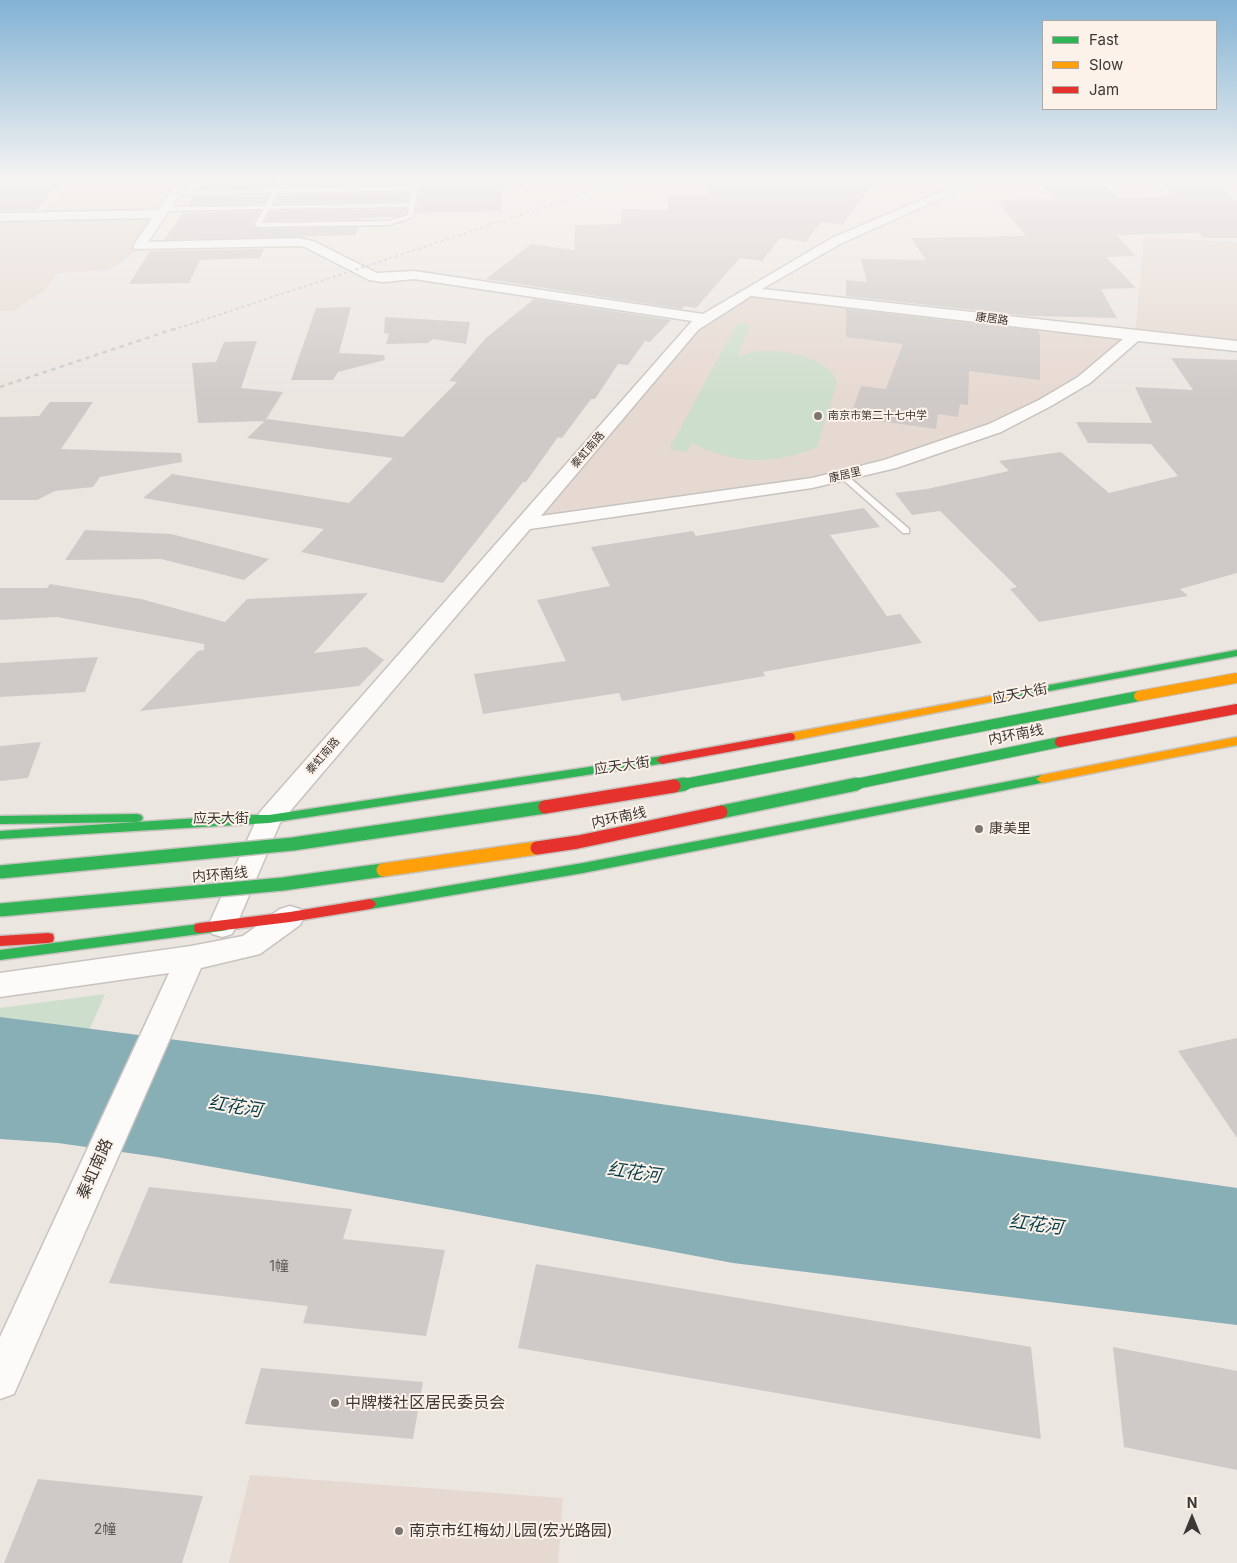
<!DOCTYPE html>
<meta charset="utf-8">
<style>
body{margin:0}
#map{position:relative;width:1237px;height:1563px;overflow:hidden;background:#ece6e1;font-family:Inter,sans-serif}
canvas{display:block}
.legend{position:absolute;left:1042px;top:20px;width:175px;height:90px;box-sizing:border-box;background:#fdf2ea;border:1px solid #b0a8a2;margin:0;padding:6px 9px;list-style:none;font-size:15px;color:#3c3835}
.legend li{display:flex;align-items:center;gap:10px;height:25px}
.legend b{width:25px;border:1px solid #b0a8a2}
.north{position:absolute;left:1167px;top:1493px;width:50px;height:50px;-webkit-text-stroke:4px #fdf2ea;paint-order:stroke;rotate:0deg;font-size:14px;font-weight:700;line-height:20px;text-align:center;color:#3c3835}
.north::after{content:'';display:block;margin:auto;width:18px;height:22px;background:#3c3835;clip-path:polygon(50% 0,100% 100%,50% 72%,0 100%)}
</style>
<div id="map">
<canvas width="1237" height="1563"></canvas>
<ul class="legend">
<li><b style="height:6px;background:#30b455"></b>Fast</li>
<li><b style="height:6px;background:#ff9f0a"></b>Slow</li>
<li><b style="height:6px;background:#e5322d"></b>Jam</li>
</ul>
<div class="north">N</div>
</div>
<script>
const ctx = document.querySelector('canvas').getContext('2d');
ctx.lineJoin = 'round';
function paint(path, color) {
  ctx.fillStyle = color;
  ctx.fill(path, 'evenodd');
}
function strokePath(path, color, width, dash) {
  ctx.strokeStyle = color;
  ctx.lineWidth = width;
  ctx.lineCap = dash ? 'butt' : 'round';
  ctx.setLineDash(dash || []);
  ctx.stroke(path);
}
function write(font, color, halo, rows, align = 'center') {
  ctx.font = font + ' Inter,"Noto Sans SC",sans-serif';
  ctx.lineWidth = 4;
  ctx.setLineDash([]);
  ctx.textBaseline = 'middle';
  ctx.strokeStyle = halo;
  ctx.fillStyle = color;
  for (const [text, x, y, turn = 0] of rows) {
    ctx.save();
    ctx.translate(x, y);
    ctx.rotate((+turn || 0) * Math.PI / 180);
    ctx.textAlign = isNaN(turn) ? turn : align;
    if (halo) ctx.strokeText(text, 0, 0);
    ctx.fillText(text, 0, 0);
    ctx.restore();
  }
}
paint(new Path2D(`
 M77 178H186L135 252 109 270 58 273 46 289 13 311H0V217L38 216Z
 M1144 237 1237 242V346L1135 336 1084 380 993 428 812 483 524 524 693 327 748 292 1135 336Z
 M250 1475 563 1498 558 1563H229Z`), '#e6d9d1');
paint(new Path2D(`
 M737 323 751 324 737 356C743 355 748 353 753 352 778 347 829 356 837 383L817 447C774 465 734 465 692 443L687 452 669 449Z
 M105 994 85 1040 0 1130V1008Z`), '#cedecc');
paint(new Path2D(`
 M0 1017 599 1095 1237 1188V1325L733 1263 452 1210 157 1157 58 1143 0 1139Z`), '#88aeb6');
paint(new Path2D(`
 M0 178H66L36 210 0 211Z
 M327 178H412L411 184 282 187 287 179Z
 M422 178H503L421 181Z
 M745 178H877L842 225 821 222 806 242 780 238 762 261 740 258 696 308 684 306 682 309 486 279 531 244 574 250 575 225 620 224 622 209 668 210V196H709L706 181H745Z
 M1034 178H1096L1118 198 1175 196 1155 178H1209L1237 202V238H1203L1198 233 1116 235 1136 256 1106 257 1136 288 1101 289 1117 318 1029 316 846 296V280L867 282 861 259 926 260 911 238 1026 236 996 200 1056 199Z
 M277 179 272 187 200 189 204 181Z
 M502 186V211L416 213 420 189Z
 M410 192 408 201 274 204 278 195Z
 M269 195 264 204 188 205 193 197Z
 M407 209 406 213 396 217 360 218 359 220 265 221 270 211Z
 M260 211 253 224 258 229 358 227 356 235 164 240 183 213Z
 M264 249 260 258 200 260 189 283 129 284 150 251Z
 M534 299 671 320 650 342 645 341 628 365 618 364 595 399H591L562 438 558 437 526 482H523L443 583 301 552 324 529 143 498 172 474 349 503 393 458 247 438 267 419 403 437 457 382 449 381 486 338Z
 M351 307 339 353 384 355 385 360 338 372 333 380H291L316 308Z
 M846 309 1038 331 1040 336V380L969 371 968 405 960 404 958 417 938 414 936 429 850 417 861 386 886 389 903 344 846 337Z
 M385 317 470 322 466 344 433 339 428 343 386 344 389 334 384 333Z
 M257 341 241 388 283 392 265 421 198 423 192 363 216 362 224 342Z
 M1171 358 1237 360V573L1180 589 1188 596 1039 622 1010 589 1017 587 940 511 912 515 895 493 927 489 1009 471 999 461 1061 452 1109 493 1178 476 1151 444 1088 443 1076 422 1152 423 1135 387 1193 390Z
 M50 402H93L61 449 181 453 182 462 100 477 93 487 55 491 37 500H0V417L39 416Z
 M864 508 880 527 830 535 887 616 900 614 922 643 763 672 765 676 622 701 619 693 483 714 474 674 566 661 537 600 610 586 591 547 693 531 696 536Z
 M85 530 171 534 269 559 244 580 161 559 65 560Z
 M50 584 141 599 225 622 247 599 368 593 314 653 366 647 384 660 359 686 140 711 198 651 204 650V644L57 617 0 620V588H47Z
 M98 657 85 692 0 697V663Z
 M41 742 28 778 0 781V746Z
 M1237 1038V1138L1178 1051Z
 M149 1187 352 1209 343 1239 445 1250 426 1336 303 1323 308 1306 109 1283Z
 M536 1264 1031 1347 1041 1439 518 1348Z
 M1113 1347 1237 1371V1470L1124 1447Z
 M261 1368 423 1382 413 1439 245 1424Z
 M38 1479 203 1496 182 1563H4Z`), '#cfcac8');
const lane = new Path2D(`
 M279 178H285L279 189 413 186 414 178H420L419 183 521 180V178H527V182L524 184 418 187 413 217 389 225 258 227 255 225 263 209 165 211 162 209 165 207 265 206 272 193 183 195 180 193 183 191 273 189ZM412 190 409 203 271 206 277 193ZM409 207 408 215 389 221 262 223 269 209Z
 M843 472 909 529V533H903L840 477V473Z`);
const street = new Path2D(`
 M180 178H191L148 242 299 238 313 241 377 273 414 271 703 314 832 238 972 178H987L840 244 762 289 1237 341V351L1138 341 1090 383 1051 406 1001 432 896 468 812 488 530 529 280 823 236 926 232 934 222 937 212 934 208 926 260 812 692 321 414 279 383 282 369 280 305 247 299 246 134 249 133 246 152 218 0 221V213L158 210ZM751 296 1123 339 1078 377 1039 400 989 424 884 460 812 478 541 516 698 330Z
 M290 906 300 909 304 917 300 925 260 954 201 968 14 1394 0 1399V1337L169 973 0 997V973L191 946 243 936 280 909Z`);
const fast = new Path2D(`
 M1237 650V656L1012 698 1007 695 1012 692Z
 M662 756 666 757 668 760 666 763 269 823 0 839V831L245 815H269Z
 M1042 775 1046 776 1048 779 1046 782 583 873 370 909 366 907 364 904 366 901 370 899 583 863Z
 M137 814 141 815 143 818 141 821 137 822 0 824V816Z
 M222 921 227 922 228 926 227 930 222 931 0 960V950Z`);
const slow = new Path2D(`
 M1012 692 1017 695 1016 697 790 741 785 737 790 733Z
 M1237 737V745L1042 783 1036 779 1042 775Z`);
const jam = new Path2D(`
 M790 733 794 734 795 737 794 740 662 764 656 760 662 756Z
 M370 899 374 901 376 904 374 907 370 909 290 922 200 933 195 932 194 928 195 924 200 923 290 912Z
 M48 933 53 934 54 938 53 942 48 943 0 946V936Z`);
strokePath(lane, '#c7c3bf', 3);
strokePath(street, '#c7c3bf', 3);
strokePath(fast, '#c7c3bf', 3);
strokePath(slow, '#c7c3bf', 3);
strokePath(jam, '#c7c3bf', 3);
paint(lane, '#fcfbfa');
paint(street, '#fcfbfa');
paint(fast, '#30b455');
paint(slow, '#ff9f0a');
paint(jam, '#e5322d');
strokePath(new Path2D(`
 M173 330 632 178`), '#cdcbca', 2, [3, 3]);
strokePath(new Path2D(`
 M0 387 177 328`), '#cdcbca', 2.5, [4.5, 4.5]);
const fastBridgeFar1 = new Path2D(`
 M679 785 1139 696
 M851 785 1060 742`);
const fastBridge = new Path2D(`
 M674 786 685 784
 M721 812 857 784
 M0 872 293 844 545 807
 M0 910 283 884 383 870`);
const slowBridgeFar1 = new Path2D(`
 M1139 696 1237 678`);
const slowBridge = new Path2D(`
 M383 870 537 848`);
const jamBridgeFar1 = new Path2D(`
 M1060 742 1237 709`);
const jamBridge = new Path2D(`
 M545 807 674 786
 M537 848 578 842 721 812`);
strokePath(fastBridgeFar1, '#c7c3bf', 12, []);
strokePath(fastBridge, '#c7c3bf', 16, []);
strokePath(slowBridgeFar1, '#c7c3bf', 12, []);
strokePath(slowBridge, '#c7c3bf', 16, []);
strokePath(jamBridgeFar1, '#c7c3bf', 12, []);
strokePath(jamBridge, '#c7c3bf', 16, []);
strokePath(fastBridgeFar1, '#30b455', 10);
strokePath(fastBridge, '#30b455', 13);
strokePath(slowBridgeFar1, '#ff9f0a', 10);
strokePath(slowBridge, '#ff9f0a', 13);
strokePath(jamBridgeFar1, '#e5322d', 10);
strokePath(jamBridge, '#e5322d', 13);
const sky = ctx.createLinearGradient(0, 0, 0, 397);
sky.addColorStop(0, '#81b2d4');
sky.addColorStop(0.45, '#f6f4f2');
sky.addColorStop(1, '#f6f4f200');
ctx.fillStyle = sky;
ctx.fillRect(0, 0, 1237, 397);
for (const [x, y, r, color] of [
 [818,416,5,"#7a7571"],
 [979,829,5,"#7a7571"],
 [335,1403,5,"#7a7571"],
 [399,1531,5,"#7a7571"]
]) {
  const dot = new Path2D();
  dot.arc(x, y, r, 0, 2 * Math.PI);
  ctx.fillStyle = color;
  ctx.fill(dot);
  strokePath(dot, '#fdf2ea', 2);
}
write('11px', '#3c3835', '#fdf2ea', [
 ["康居路",992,319,7],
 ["秦虹南路",588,450,-49],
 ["康居里",845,475,-13],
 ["秦虹南路",323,756,-49]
]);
write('11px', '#3c3835', '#fdf2ea', [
 ["南京市第二十七中学",828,416]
], 'left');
write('14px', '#3c3835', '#fdf2ea', [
 ["应天大街",1020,694,-11],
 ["内环南线",1016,735,-11],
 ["应天大街",622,766,-8],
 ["内环南线",619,818,-12],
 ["应天大街",221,819],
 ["内环南线",220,875,-5]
]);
write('14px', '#3c3835', '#fdf2ea', [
 ["康美里",989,829]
], 'left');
write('14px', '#615c5a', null, [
 ["1幢",279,1267],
 ["2幢",105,1530]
]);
write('16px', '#3c3835', '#fdf2ea', [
 ["秦虹南路",95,1169,-66]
]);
write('16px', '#3c3835', '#fdf2ea', [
 ["中牌楼社区居民委员会",345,1403],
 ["南京市红梅幼儿园(宏光路园)",409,1531]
], 'left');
write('italic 18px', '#063e48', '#fdf2ea', [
 ["红花河",235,1107,9],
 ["红花河",634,1173,8],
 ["红花河",1036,1225,7]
]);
</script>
